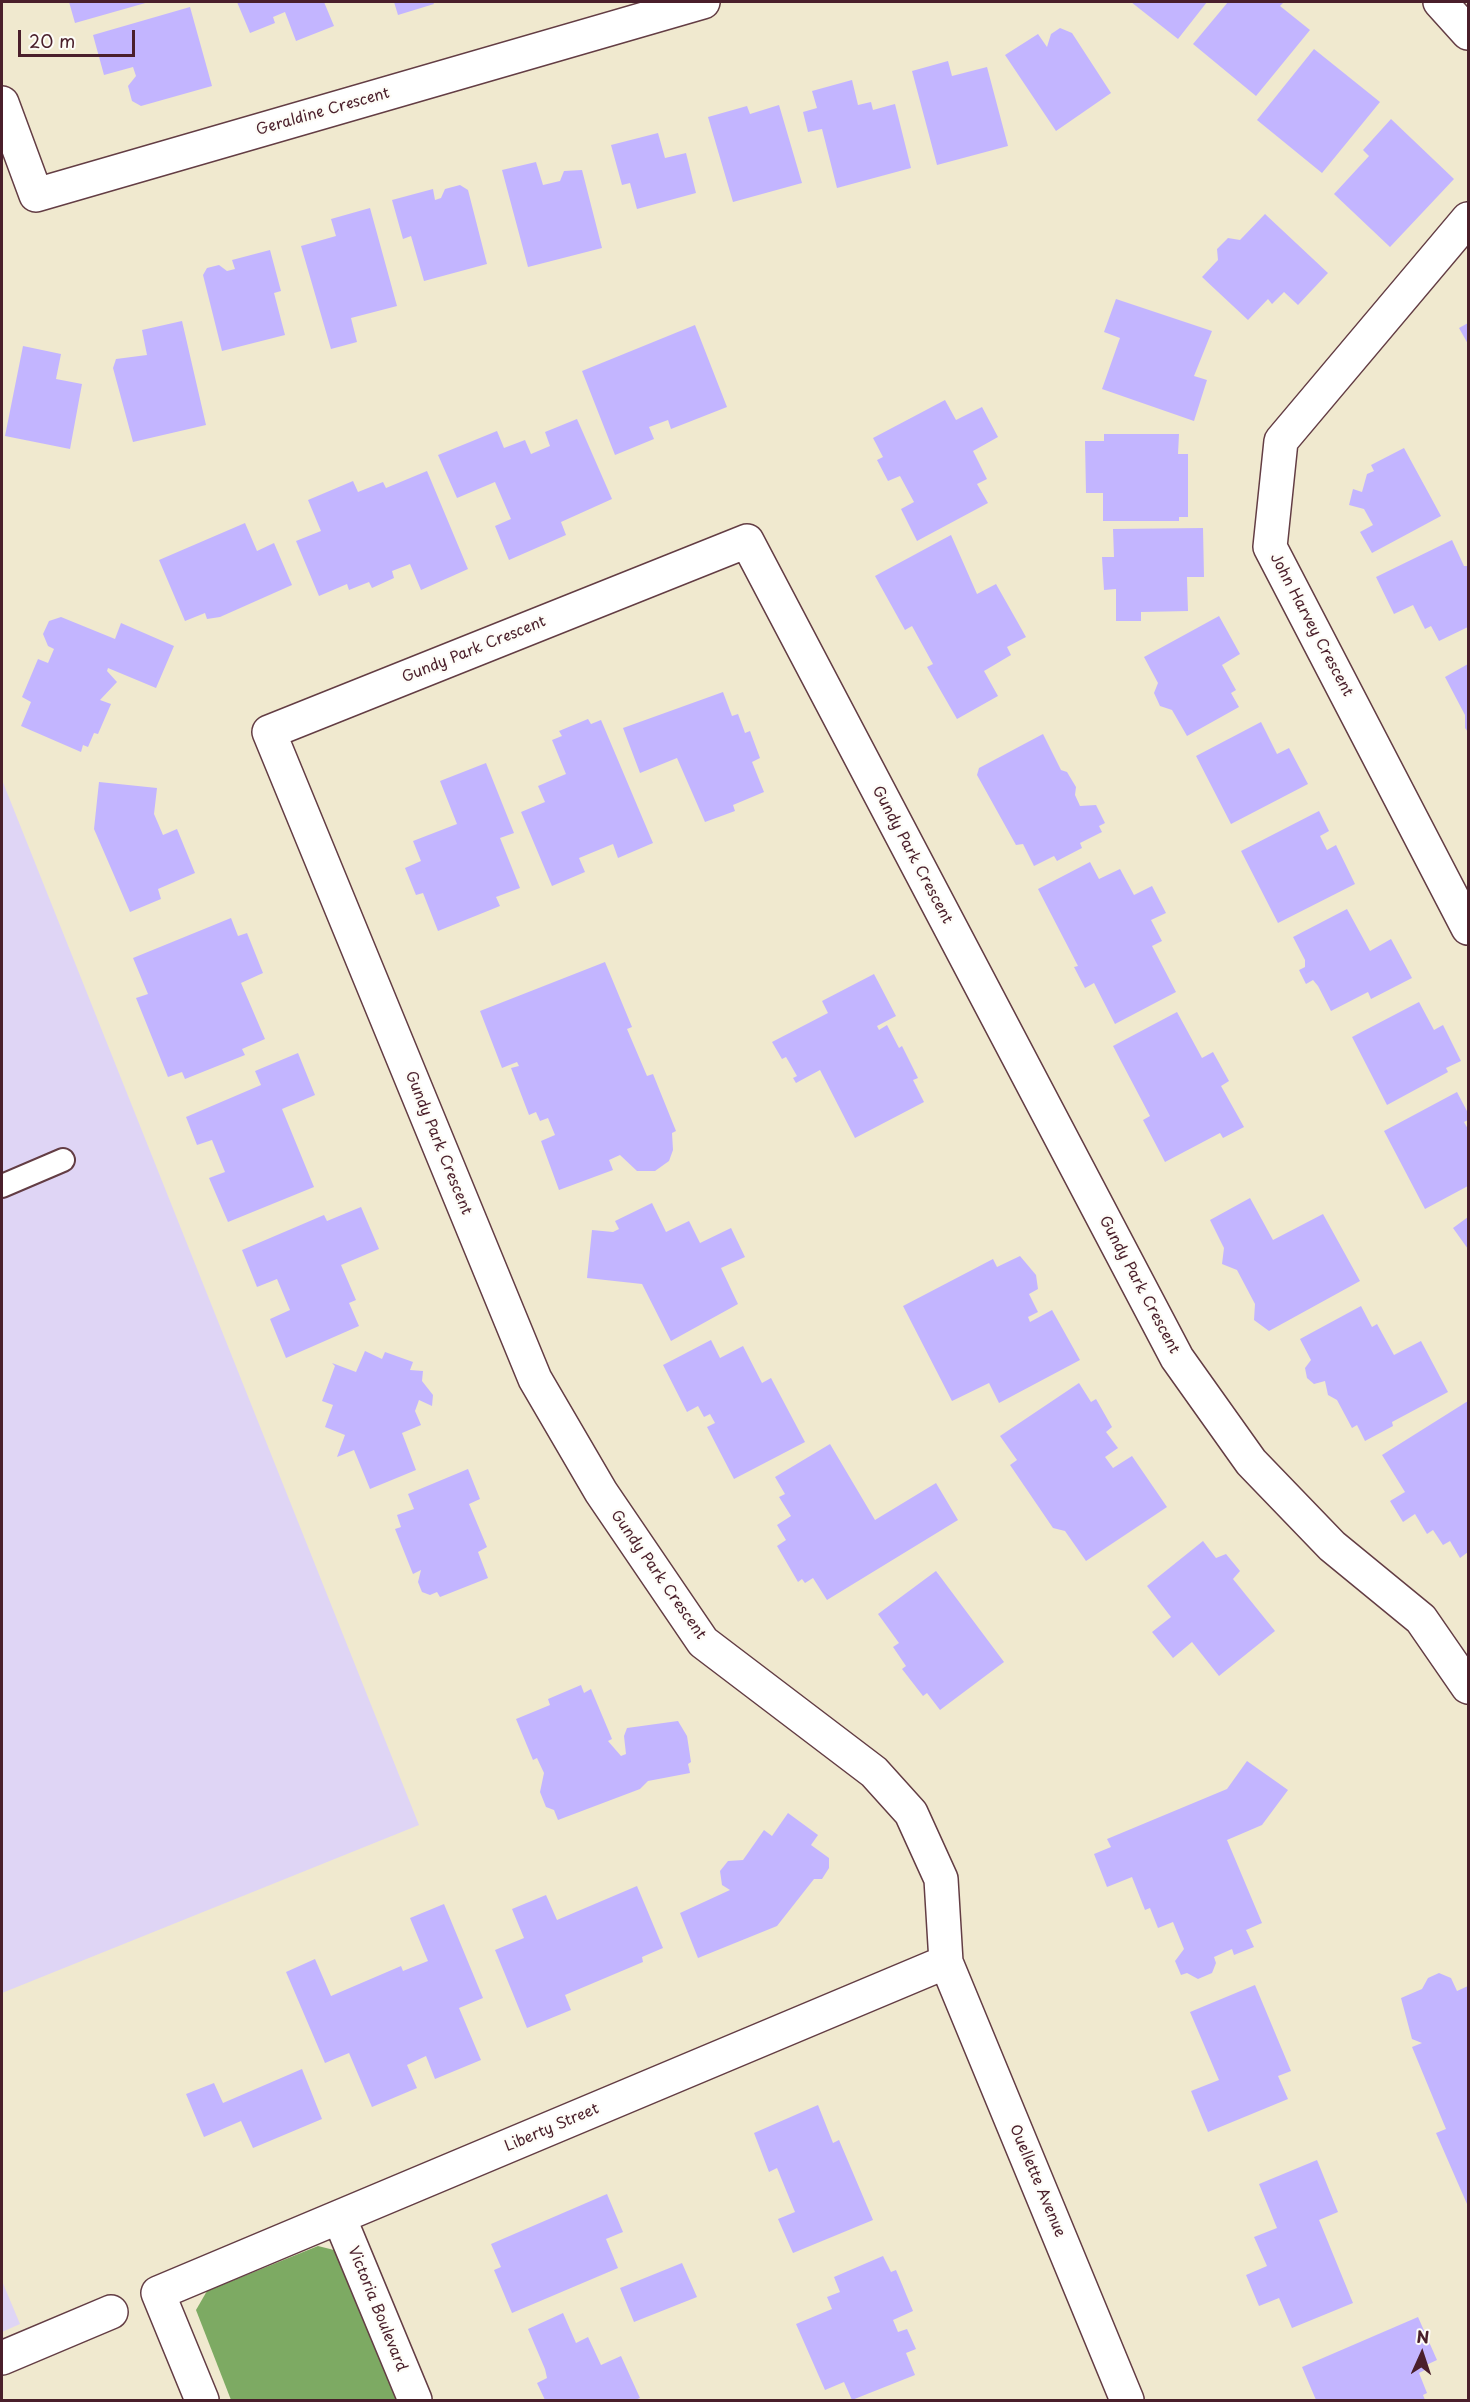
<!DOCTYPE html>
<style>
body{margin:0}
#map{position:relative;width:1470px;height:2402px;overflow:hidden;background:#f0e9cf;font-family:"Playpen Sans",sans-serif}
canvas{display:block}
.frame{position:absolute;inset:0;border:3px solid #4a1f2b;pointer-events:none}
.north{position:absolute;left:1392px;top:2324px;width:60px;height:60px;-webkit-text-stroke:4px #fdfcf7;paint-order:stroke;rotate:3deg;font-size:16px;font-weight:700;line-height:24px;text-align:center;color:#4a1f2b}
.north::after{content:'';display:block;margin:auto;width:21px;height:27px;background:#4a1f2b;clip-path:polygon(50% 0,100% 100%,50% 72%,0 100%)}
.scale{position:absolute;left:18px;top:30px;width:117px;height:27px;box-sizing:border-box;border:3px solid #4a1f2b;border-top:0;padding-left:8px;font-size:18px;line-height:21px;white-space:nowrap;color:#4a1f2b;-webkit-text-stroke:4px #fdfcf7;paint-order:stroke}
</style>
<div id="map">
<canvas width="1470" height="2402"></canvas>
<div class="frame"></div>
<div class="north">N</div>
<div class="scale">20 m</div>
</div>
<script>
const ctx = document.querySelector('canvas').getContext('2d');
ctx.lineJoin = 'round';
function paint(path, color) {
  ctx.fillStyle = color;
  ctx.fill(path, 'evenodd');
}
function strokePath(path, color, width, dash) {
  ctx.strokeStyle = color;
  ctx.lineWidth = width;
  ctx.lineCap = dash ? 'butt' : 'round';
  ctx.setLineDash(dash || []);
  ctx.stroke(path);
}
function write(font, color, halo, rows, align = 'center') {
  ctx.font = font + ' "Playpen Sans",sans-serif';
  ctx.lineWidth = 4.5;
  ctx.setLineDash([]);
  ctx.textBaseline = 'middle';
  ctx.strokeStyle = halo;
  ctx.fillStyle = color;
  for (const [text, x, y, turn = 0] of rows) {
    ctx.save();
    ctx.translate(x, y);
    ctx.rotate((+turn || 0) * Math.PI / 180);
    ctx.textAlign = isNaN(turn) ? turn : align;
    if (halo) ctx.strokeText(text, 0, 0);
    ctx.fillText(text, 0, 0);
    ctx.restore();
  }
}
paint(new Path2D(`
 M2 780 419 1825 2 1993Z
 M2 2281 20 2324 2 2332Z`), '#dfd5f5');
paint(new Path2D(`
 M318 2246 338 2251 403 2400H231L196 2310 207 2291Z`), '#7daa63');
paint(new Path2D(`
 M69 2H149L75 23Z
 M237 2H324L334 26 296 41 285 12 273 17 275 23 250 33Z
 M394 2H433L434 4 398 15Z
 M1131 2H1207L1178 39Z
 M1228 2H1284L1280 6 1310 30 1256 96 1193 44Z
 M190 7 212 86 141 106 132 101 128 86 136 76 133 67 104 75 93 35Z
 M1060 28 1072 33 1111 93 1056 131 1005 55 1038 34 1047 47 1051 34Z
 M1314 49 1380 102 1322 173 1257 120Z
 M948 61 952 76 987 67 1008 146 937 165 912 71Z
 M852 80 858 105 871 102 873 110 895 104 911 168 837 188 822 129 808 132 803 112 817 108 812 91Z
 M779 105 802 183 733 202 708 117 747 106 750 114Z
 M1391 119 1454 179 1390 247 1334 194 1369 156 1363 150Z
 M658 133 665 158 686 153 696 193 637 209 630 183 622 185 611 145Z
 M536 162 543 185 560 181 564 171 582 170 602 248 528 267 502 170Z
 M460 185 468 190 487 264 424 281 411 236 403 239 392 200 433 189 435 200 441 198 445 189Z
 M370 208 397 306 351 318 357 342 331 349 301 246 336 236 331 219Z
 M1265 214 1328 273 1298 305 1284 292 1272 304 1268 299 1248 320 1202 277 1218 260 1217 249 1228 238 1240 240Z
 M270 250 281 291 274 293 285 335 222 351 203 275 207 268 219 265 227 271 235 269 232 260Z
 M1116 299 1212 331 1194 376 1207 380 1194 421 1102 389 1120 338 1104 332Z
 M182 321 206 425 133 442 113 368 116 359 147 355 142 330Z
 M1468 323V344L1459 328Z
 M695 325 727 407 671 429 668 420 649 427 654 439 615 455 582 371Z
 M23 346 61 354 56 379 82 384 70 449 5 436Z
 M945 400 956 420 982 407 998 437 973 451 987 479 977 484 988 503 917 541 901 509 914 502 900 476 888 481 877 460 883 457 873 438Z
 M577 419 612 499 561 522 566 535 509 560 495 526 511 519 495 482 457 498 438 455 497 431 504 448 525 440 531 454 550 446 545 432Z
 M1104 434H1179L1178 454H1188V517H1179V521H1103V493H1086L1085 441H1104Z
 M1404 448 1441 516 1372 553 1360 532 1373 525 1364 509 1349 505 1353 489 1362 492 1367 474 1374 471 1371 465Z
 M427 471 468 569 421 590 410 564 392 571 394 578 372 588 369 582 349 590 347 584 319 596 296 541 321 531 308 500 353 481 358 492 383 482 386 488Z
 M245 523 257 551 274 543 292 585 220 617 207 619 205 613 185 621 159 560Z
 M1203 528 1204 577H1187L1188 611 1141 612V621H1116V589L1104 590 1102 557H1114L1113 529Z
 M951 535 977 594 996 584 1026 637 1007 647 1011 655 984 671 998 696 957 719 927 667 933 664 912 626 905 630 875 576Z
 M1452 540 1464 566H1468V627L1439 641 1431 626 1425 629 1413 605 1394 614 1376 577Z
 M1219 616 1240 654 1222 665 1236 690 1231 693 1239 707 1187 736 1172 710 1160 706 1154 693 1158 683 1144 657Z
 M61 617 115 639 121 623 174 646 156 688 108 668 107 671 117 682 100 700 111 704 98 734 94 733 88 747 83 745 81 752 21 726 31 702 22 697 38 659 48 663 54 649 48 646 43 634 49 621Z
 M1468 664V732L1465 728V715L1445 677Z
 M723 692 732 716 738 714 745 733 750 731 760 758 752 762 764 792 733 805 735 811 705 822 677 758 640 773 623 728Z
 M588 719 591 724 601 720 653 843 618 858 613 844 579 858 585 872 552 886 521 812 545 802 538 786 566 774 552 740 562 736 559 731Z
 M1261 722 1277 754 1289 748 1308 784 1231 824 1196 756Z
 M1043 734 1061 770 1067 772 1076 787 1075 795 1080 806 1096 805 1105 823 1099 826 1102 832 1080 843 1082 848 1057 861 1054 856 1034 866 1023 844 1016 845 977 775 979 768Z
 M486 763 514 833 500 838 520 888 496 897 500 906 438 931 423 893 416 895 405 868 421 861 413 841 457 824 440 781Z
 M99 782 157 788 154 814 163 835 177 829 195 873 158 889 161 899 130 912 94 829Z
 M1319 811 1329 831 1320 836 1327 850 1336 845 1355 884 1278 923 1241 851Z
 M1090 862 1099 879 1120 869 1134 895 1152 886 1166 913 1151 920 1162 941 1152 946 1176 992 1115 1024 1094 983 1085 988 1074 967 1078 966 1038 889Z
 M1347 909 1370 951 1391 939 1412 978 1371 999 1368 992 1331 1011 1318 986 1313 980 1306 984 1299 970 1305 967V960L1293 937Z
 M231 918 238 936 247 933 263 973 241 983 265 1039 242 1049 245 1055 185 1079 182 1072 168 1077 136 998 148 994 133 958Z
 M605 962 632 1027 627 1029 647 1076 653 1074 676 1131 672 1133 673 1150 669 1161 655 1171H637L620 1155 609 1160 613 1170 559 1190 541 1141 555 1135 548 1118 540 1121 536 1112 529 1115 511 1068 519 1066 517 1062 502 1068 480 1011Z
 M874 974 896 1016 877 1026 879 1030 887 1025 899 1048 902 1046 918 1078 913 1080 924 1102 855 1138 820 1070 796 1083 793 1078 797 1076 786 1057 782 1059 772 1042 828 1013 822 1001Z
 M1419 1002 1434 1030 1443 1025 1461 1061 1446 1068 1448 1072 1387 1105 1352 1037Z
 M1177 1012 1202 1058 1213 1052 1229 1081 1221 1086 1244 1127 1223 1138 1220 1133 1165 1162 1143 1120 1150 1116 1113 1046Z
 M298 1053 315 1095 282 1109 314 1187 228 1222 209 1178 225 1172 212 1140 197 1145 186 1117 261 1085 255 1071Z
 M1457 1092 1468 1113V1120L1464 1122 1468 1129V1186L1425 1209 1384 1131Z
 M1250 1198 1273 1240 1323 1214 1360 1281 1269 1331 1254 1320 1255 1304 1237 1270 1222 1264 1224 1248 1210 1220Z
 M652 1203 666 1232 689 1221 700 1243 731 1228 745 1257 721 1268 738 1304 671 1341 642 1284 587 1278 592 1230 613 1232 619 1229 615 1221Z
 M361 1207 379 1249 341 1265 356 1300 349 1303 359 1326 286 1358 270 1319 290 1310 277 1279 257 1287 242 1250 324 1215 327 1221Z
 M1468 1217V1249L1453 1228Z
 M1020 1256 1036 1275 1038 1289 1029 1294 1038 1312 1028 1317 1030 1322 1052 1310 1080 1360 999 1403 989 1383 952 1401 903 1306 993 1259 997 1267Z
 M1361 1306 1372 1327 1377 1324 1394 1355 1421 1341 1448 1392 1392 1422 1393 1426 1365 1441 1357 1425 1352 1428 1337 1400 1328 1395 1325 1381 1314 1384 1307 1378 1305 1368 1311 1360 1300 1339Z
 M711 1340 720 1358 743 1346 762 1383 771 1378 805 1442 734 1479 707 1427 715 1423 710 1414 704 1417 698 1406 687 1412 663 1365Z
 M365 1351 382 1359 385 1352 413 1362 410 1370 423 1371 422 1381 433 1395 432 1406 419 1400 415 1411 421 1425 402 1433 416 1470 370 1489 354 1450 337 1457 345 1435 325 1427 333 1405 322 1401 335 1366 332 1363 356 1372Z
 M1079 1383 1091 1402 1096 1399 1112 1427 1106 1432 1118 1448 1105 1457 1113 1468 1132 1456 1167 1507 1086 1561 1065 1531 1053 1528 1010 1465 1017 1460 1000 1436Z
 M1468 1401V1552L1460 1558 1450 1541 1443 1545 1433 1530 1427 1534 1415 1514 1403 1522 1390 1501 1405 1492 1382 1455Z
 M830 1444 875 1520 936 1483 958 1520 827 1600 813 1578 805 1583 802 1579 798 1582 777 1546 786 1540 777 1525 791 1516 779 1497 785 1494 775 1477Z
 M468 1469 480 1499 469 1504 487 1547 478 1552 488 1578 440 1597 437 1592 430 1595 422 1592 418 1582 421 1570 413 1574 395 1529 401 1527 397 1515 414 1509 408 1494Z
 M1203 1541 1216 1558 1226 1554 1240 1571 1233 1579 1275 1631 1219 1676 1192 1642 1173 1658 1152 1632 1171 1617 1147 1586Z
 M936 1571 1004 1662 940 1710 927 1693 923 1696 902 1669 906 1666 893 1647 899 1643 878 1614Z
 M581 1685 584 1693 591 1689 612 1739 608 1741 621 1756 626 1754 624 1736 627 1728 678 1721 687 1736 691 1762 688 1764 690 1773 648 1781 640 1789 558 1820 554 1810 546 1807 540 1792 544 1773 537 1758 533 1760 516 1719 550 1705 548 1699Z
 M1247 1761 1288 1790 1262 1825 1227 1840 1262 1923 1246 1930 1254 1947 1234 1955 1232 1949 1214 1957 1216 1963 1212 1973 1198 1979 1187 1973 1181 1975 1175 1961 1184 1949 1173 1922 1158 1928 1150 1908 1145 1910 1132 1877 1107 1887 1094 1854 1111 1847 1107 1839 1227 1789Z
 M788 1813 818 1835 811 1845 829 1858V1868L822 1879H814L777 1926 698 1958 680 1913 730 1890 722 1885 720 1871 728 1861 743 1860 764 1830 772 1836Z
 M637 1886 663 1948 642 1957 643 1962 565 1995 571 2010 527 2028 495 1950 524 1938 512 1909 546 1895 557 1920Z
 M444 1904 483 1998 459 2008 481 2060 435 2079 426 2056 407 2065 417 2088 372 2107 349 2053 325 2063 286 1972 315 1959 331 1996 401 1966 403 1971 428 1961 410 1918Z
 M1439 1973 1451 1978 1457 1991 1468 1986 1467 2204 1436 2133 1446 2129 1412 2047 1422 2043 1412 2039 1401 1998 1422 1989 1428 1978Z
 M1255 1985 1291 2071 1278 2076 1288 2099 1208 2132 1191 2091 1219 2080 1190 2012Z
 M302 2069 322 2119 253 2148 241 2121 204 2137 186 2094 214 2083 223 2103Z
 M818 2105 833 2143 839 2140 873 2220 793 2253 778 2219 795 2212 777 2168 769 2172 754 2133Z
 M1317 2160 1338 2212 1319 2220 1353 2303 1292 2328 1279 2298 1259 2306 1246 2275 1267 2266 1254 2237 1277 2228 1259 2184Z
 M607 2194 623 2232 606 2239 618 2268 512 2313 494 2270 501 2267 491 2244Z
 M883 2256 891 2272 896 2270 913 2311 893 2320 898 2332 907 2329 916 2349 906 2353 915 2375 852 2400 844 2382 825 2390 796 2324 832 2309 827 2297 840 2292 834 2277Z
 M682 2263 697 2297 634 2322 620 2288Z
 M563 2313 576 2343 588 2337 601 2365 621 2356 640 2398 635 2400H545L537 2383 547 2378 545 2369 528 2329Z
 M1418 2317 1437 2360 1424 2366 1425 2370 1419 2373 1427 2393 1423 2395 1425 2400H1316L1302 2367Z`), '#c3b5ff');
const service = new Path2D(`
 M2 1186 63 1160`);
const minor = new Path2D(`
 M1440 2 1468 33
 M2 103 36 195 703 2
 M1468 219 1281 441 1270 547 1468 928
 M339 2217 415 2400
 M2 2358 111 2312
 M202 2400 158 2293 946 1962
 M1127 2400 946 1962 941 1879 911 1813 874 1772 703 1642 601 1492 535 1379 269 732 747 541 1177 1358 1251 1462 1332 1546 1421 1619 1468 1687`);
strokePath(service, '#633d44', 26);
strokePath(minor, '#633d44', 36);
strokePath(service, '#fff', 22);
strokePath(minor, '#fff', 33);
write('15px', '#4a1f2b', '#fdfcf7', [
 ["Geraldine Crescent",323,112,-16],
 ["John Harvey Crescent",1311,625,62],
 ["Gundy Park Crescent",474,650,-22],
 ["Gundy Park Crescent",912,855,62],
 ["Gundy Park Crescent",438,1143,68],
 ["Gundy Park Crescent",1139,1285,62],
 ["Gundy Park Crescent",658,1575,55],
 ["Liberty Street",552,2128,-23],
 ["Ouellette Avenue",1037,2181,67],
 ["Victoria Boulevard",377,2309,68]
]);
</script>
